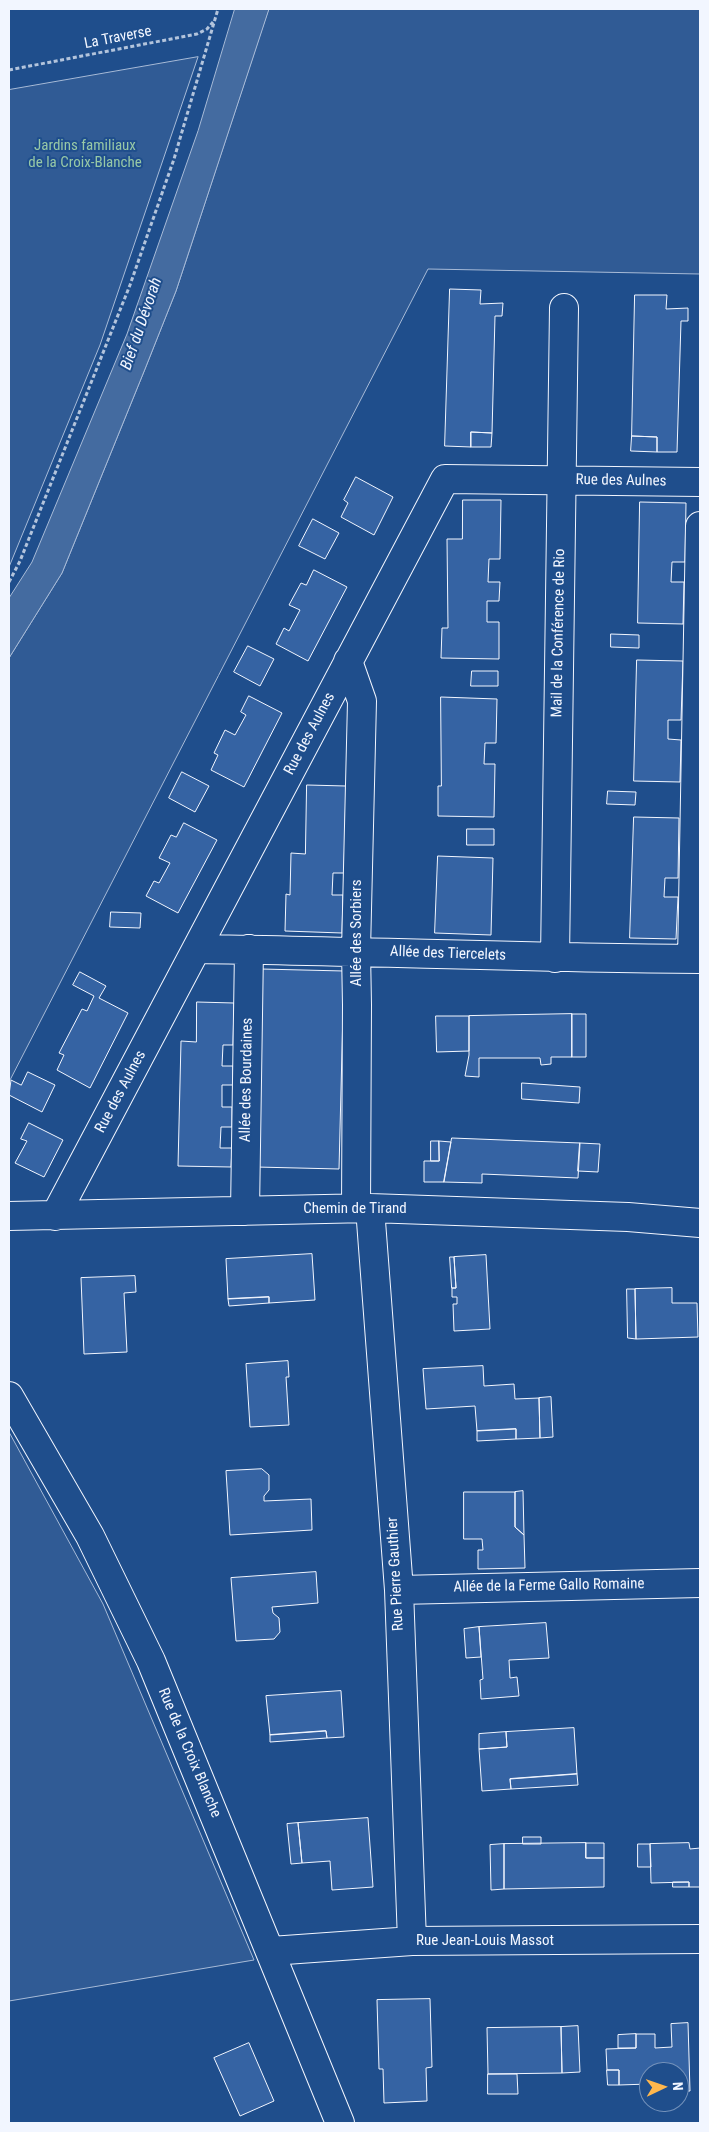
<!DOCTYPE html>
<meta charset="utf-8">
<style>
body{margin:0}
#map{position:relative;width:709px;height:2132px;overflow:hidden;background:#1f4e8c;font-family:"Roboto Condensed",sans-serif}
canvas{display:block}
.frame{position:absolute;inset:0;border:10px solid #f2f6ff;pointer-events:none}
.north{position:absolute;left:639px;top:2062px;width:50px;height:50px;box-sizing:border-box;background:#1f4e8c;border:1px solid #7391ba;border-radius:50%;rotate:87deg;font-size:14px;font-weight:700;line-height:20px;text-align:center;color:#f2f6ff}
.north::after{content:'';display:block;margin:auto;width:18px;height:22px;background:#ffb74d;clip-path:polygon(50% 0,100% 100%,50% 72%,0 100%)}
</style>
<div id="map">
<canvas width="709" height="2132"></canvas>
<div class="frame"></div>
<div class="north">N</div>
</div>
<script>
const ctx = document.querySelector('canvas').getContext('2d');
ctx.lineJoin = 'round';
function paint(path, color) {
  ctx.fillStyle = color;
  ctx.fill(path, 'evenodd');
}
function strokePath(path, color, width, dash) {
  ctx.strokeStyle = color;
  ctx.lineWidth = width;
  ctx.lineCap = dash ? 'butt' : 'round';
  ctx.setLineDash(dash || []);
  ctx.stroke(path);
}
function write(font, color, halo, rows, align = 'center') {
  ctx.font = font + ' "Roboto Condensed",sans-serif';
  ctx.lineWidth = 4;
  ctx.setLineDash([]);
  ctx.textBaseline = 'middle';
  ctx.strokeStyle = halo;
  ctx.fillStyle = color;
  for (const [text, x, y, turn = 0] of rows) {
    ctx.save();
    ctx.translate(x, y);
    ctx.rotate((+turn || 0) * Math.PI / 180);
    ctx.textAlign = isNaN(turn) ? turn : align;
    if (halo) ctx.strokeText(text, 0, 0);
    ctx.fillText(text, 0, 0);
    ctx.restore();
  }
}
const built = new Path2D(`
 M269 9H700V274L428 269 9 1082V658L62 573 145 369 176 291Z
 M198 57 100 345 9 567V90Z
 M9 1432 103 1604 254 1960 9 2001Z`);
paint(built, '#305b95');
strokePath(built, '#a8bbd7', 1);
const water = new Path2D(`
 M235 9H269L176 291 145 369 62 573 9 658V598L32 562 127 334 198 131Z`);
paint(water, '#446ba0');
strokePath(water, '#a8bbd7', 1);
const building = new Path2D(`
 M450 289 481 290 480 304 503 303 502 316H495L492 433 471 432V447L445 446Z
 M635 295H667L666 309 688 308V321H681L677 452H657V437L632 436Z
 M471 432 492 433 491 447H471Z
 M632 436 657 437V452L631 451Z
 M356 477 393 497 374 535 341 517 348 503 344 500Z
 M463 500H501L500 559H489L488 582H500L499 601H487V622H499V659L441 658 442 628H448L447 539H462Z
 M640 502 686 503 685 562H672L671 582H684L683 624 638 623Z
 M313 519 339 533 325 559 299 546Z
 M314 570 347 587 308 661 276 644 284 628 289 631 300 610 289 605 301 583 306 585Z
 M611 634 639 635V648L611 647Z
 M248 646 274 659 260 686 234 672Z
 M637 660 683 661 681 720H668V739L681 740 680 782 634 781Z
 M472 671H498V686H471Z
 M249 696 282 713 244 787 211 770 218 755 214 753 225 730 235 735 246 715 241 712Z
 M441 697 497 699 496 743H485L484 764H495L494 817 438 816V786H441Z
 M182 772 209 786 195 812 169 798Z
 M307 785 346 786 344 873H333L332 895H343L342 933 285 931 286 894 290 895 291 853 305 854Z
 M608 791 636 792 635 805 607 804Z
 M634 817 679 818 678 878H665L664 897H678L676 939 630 938Z
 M184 823 217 840 178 913 146 896 154 881 159 883 170 863 159 858 171 835 176 837Z
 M467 829H494V845H467Z
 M438 856 493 858 491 935 435 933Z
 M111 912 141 913 140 928 110 927Z
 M261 969 344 971 339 1169 256 1167Z
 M80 972 106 986 99 998 128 1013 90 1088 57 1070 64 1055 59 1053 82 1009 87 1011 94 996 73 985Z
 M197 1002 234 1003 233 1045H223L222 1066H233V1085H222V1107H232V1127H221L220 1148H232L231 1167 178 1166 181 1041 196 1042Z
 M572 1014V1057H551V1064L541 1065 540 1058H479V1077L465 1076 469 1055V1016Z
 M572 1014H586V1057H572Z
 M436 1016H469V1051L437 1052Z
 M28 1072 55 1085 42 1112 9 1095 11 1080 21 1085Z
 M522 1083 580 1087 579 1103 522 1099Z
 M29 1123 63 1140 44 1177 15 1163 27 1141 21 1139Z
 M452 1138 580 1143 578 1178 482 1174V1183L444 1182Z
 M431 1141H439V1161H431Z
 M439 1141 451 1142 444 1182H424V1161H439Z
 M580 1143 600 1144 598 1172 578 1171Z
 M312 1254 315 1300 269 1303V1297L228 1299 226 1259Z
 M486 1255 490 1329 454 1331 453 1304H457V1297H452V1288H456L454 1257Z
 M450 1257H454L456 1288H452Z
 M135 1276 136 1292 124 1293 127 1352 84 1354 81 1278Z
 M672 1288V1303H697L698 1337 636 1339 635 1289Z
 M627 1289H635L636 1339 628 1338Z
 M269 1297V1303L229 1306 228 1299Z
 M288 1361 289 1377H286L289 1425 250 1427 246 1364Z
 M483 1366 484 1386 514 1384 515 1399 539 1398 540 1438 516 1439V1429L477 1431 475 1406 426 1409 423 1369Z
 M551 1397 553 1437 540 1438 539 1398Z
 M516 1429V1439L477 1441V1431Z
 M262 1469 269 1475V1490L264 1496V1501L311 1499 312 1530 230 1535 226 1471Z
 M523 1491 524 1535 515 1527V1492Z
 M464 1492H515V1527L524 1535 525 1568 478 1569V1550H483L482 1539H464Z
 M316 1572 318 1603 272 1607 273 1613 279 1618 280 1632 274 1639 236 1641 231 1578Z
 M546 1623 549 1658 509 1660 510 1678 517 1677 519 1696 481 1699 480 1680 483 1679 479 1627Z
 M479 1627 481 1657 466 1658 464 1629Z
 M341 1691 344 1737 327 1738 326 1731 270 1735 266 1696Z
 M574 1728 577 1774 510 1779 511 1789 482 1791 479 1749 507 1747 506 1732Z
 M326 1731 327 1738 270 1742V1735Z
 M506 1732 507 1747 479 1749V1734Z
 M577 1774 578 1785 511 1789 510 1779Z
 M368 1818 373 1887 332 1890 330 1861 302 1863 298 1823Z
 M298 1823 302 1863 291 1864 287 1824Z
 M523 1837H541V1844H523Z
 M586 1843H604V1858H586Z
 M586 1843V1858H604V1887L504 1889V1844Z
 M689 1843 690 1849 700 1848V1887H689V1882L651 1883 650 1844Z
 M504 1844V1889L491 1890 490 1845Z
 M638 1844H650L651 1867H638Z
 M673 1882H689V1887H673Z
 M430 1999 432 2067 426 2068 427 2101 384 2103 383 2069H379L377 2000Z
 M688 2023 690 2091H679V2072H649V2084L619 2085V2070H607L606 2049 636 2048V2034H655V2048L672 2047 671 2024Z
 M578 2026 580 2072 562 2073 561 2027Z
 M561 2027 562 2073 488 2074 487 2028Z
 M636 2034V2048H618V2035Z
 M249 2043 274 2101 240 2116 214 2058Z
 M607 2070H619V2085H608Z
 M488 2074H517L518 2094H488Z`);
paint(building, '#3563a3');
strokePath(building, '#f2f6ff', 1);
const street = new Path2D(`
 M348 661 362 701 356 951 357 1005 356 1208
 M197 949C365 951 532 958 700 959
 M555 958 564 308
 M692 959 700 526
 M370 1208 399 1590 412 1941
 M245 1211 249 949
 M9 1216 370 1208 628 1217 700 1223
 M55 1216 445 479 700 482
 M9 1396 90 1536 151 1661 340 2123
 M399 1590 700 1583
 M271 1951 412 1941 700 1939`);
strokePath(street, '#f2f6ff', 30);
strokePath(new Path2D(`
 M9 70 197 34 207 29 213 22
 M9 582 20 561 130 285 174 159 218 9`), '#b3c4dc', 3, [4, 2.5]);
strokePath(street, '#1f4e8c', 28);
write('15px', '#f2f6ff', '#1f4e8c', [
 ["La Traverse",118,38,-11],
 ["Rue des Aulnes",621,481,1],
 ["Mail de la Conférence de Rio",559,633,-89],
 ["Rue des Aulnes",310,734,-62],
 ["Allée des Sorbiers",357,933,-90],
 ["Allée des Tiercelets",448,954,2],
 ["Allée des Bourdaines",247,1080,-89],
 ["Rue des Aulnes",121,1092,-62],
 ["Chemin de Tirand",355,1209],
 ["Rue Pierre Gauthier",396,1574,-93],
 ["Allée de la Ferme Gallo Romaine",549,1586,-1],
 ["Rue de la Croix Blanche",189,1753,67],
 ["Rue Jean-Louis Massot",485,1941]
]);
write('15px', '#97c8a6', '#1f4e8c', [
 ["Jardins familiaux",85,146],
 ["de la Croix-Blanche",85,163]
]);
write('italic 16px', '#f2f6ff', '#1f4e8c', [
 ["Bief du Dévorah",142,324,-71]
]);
</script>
